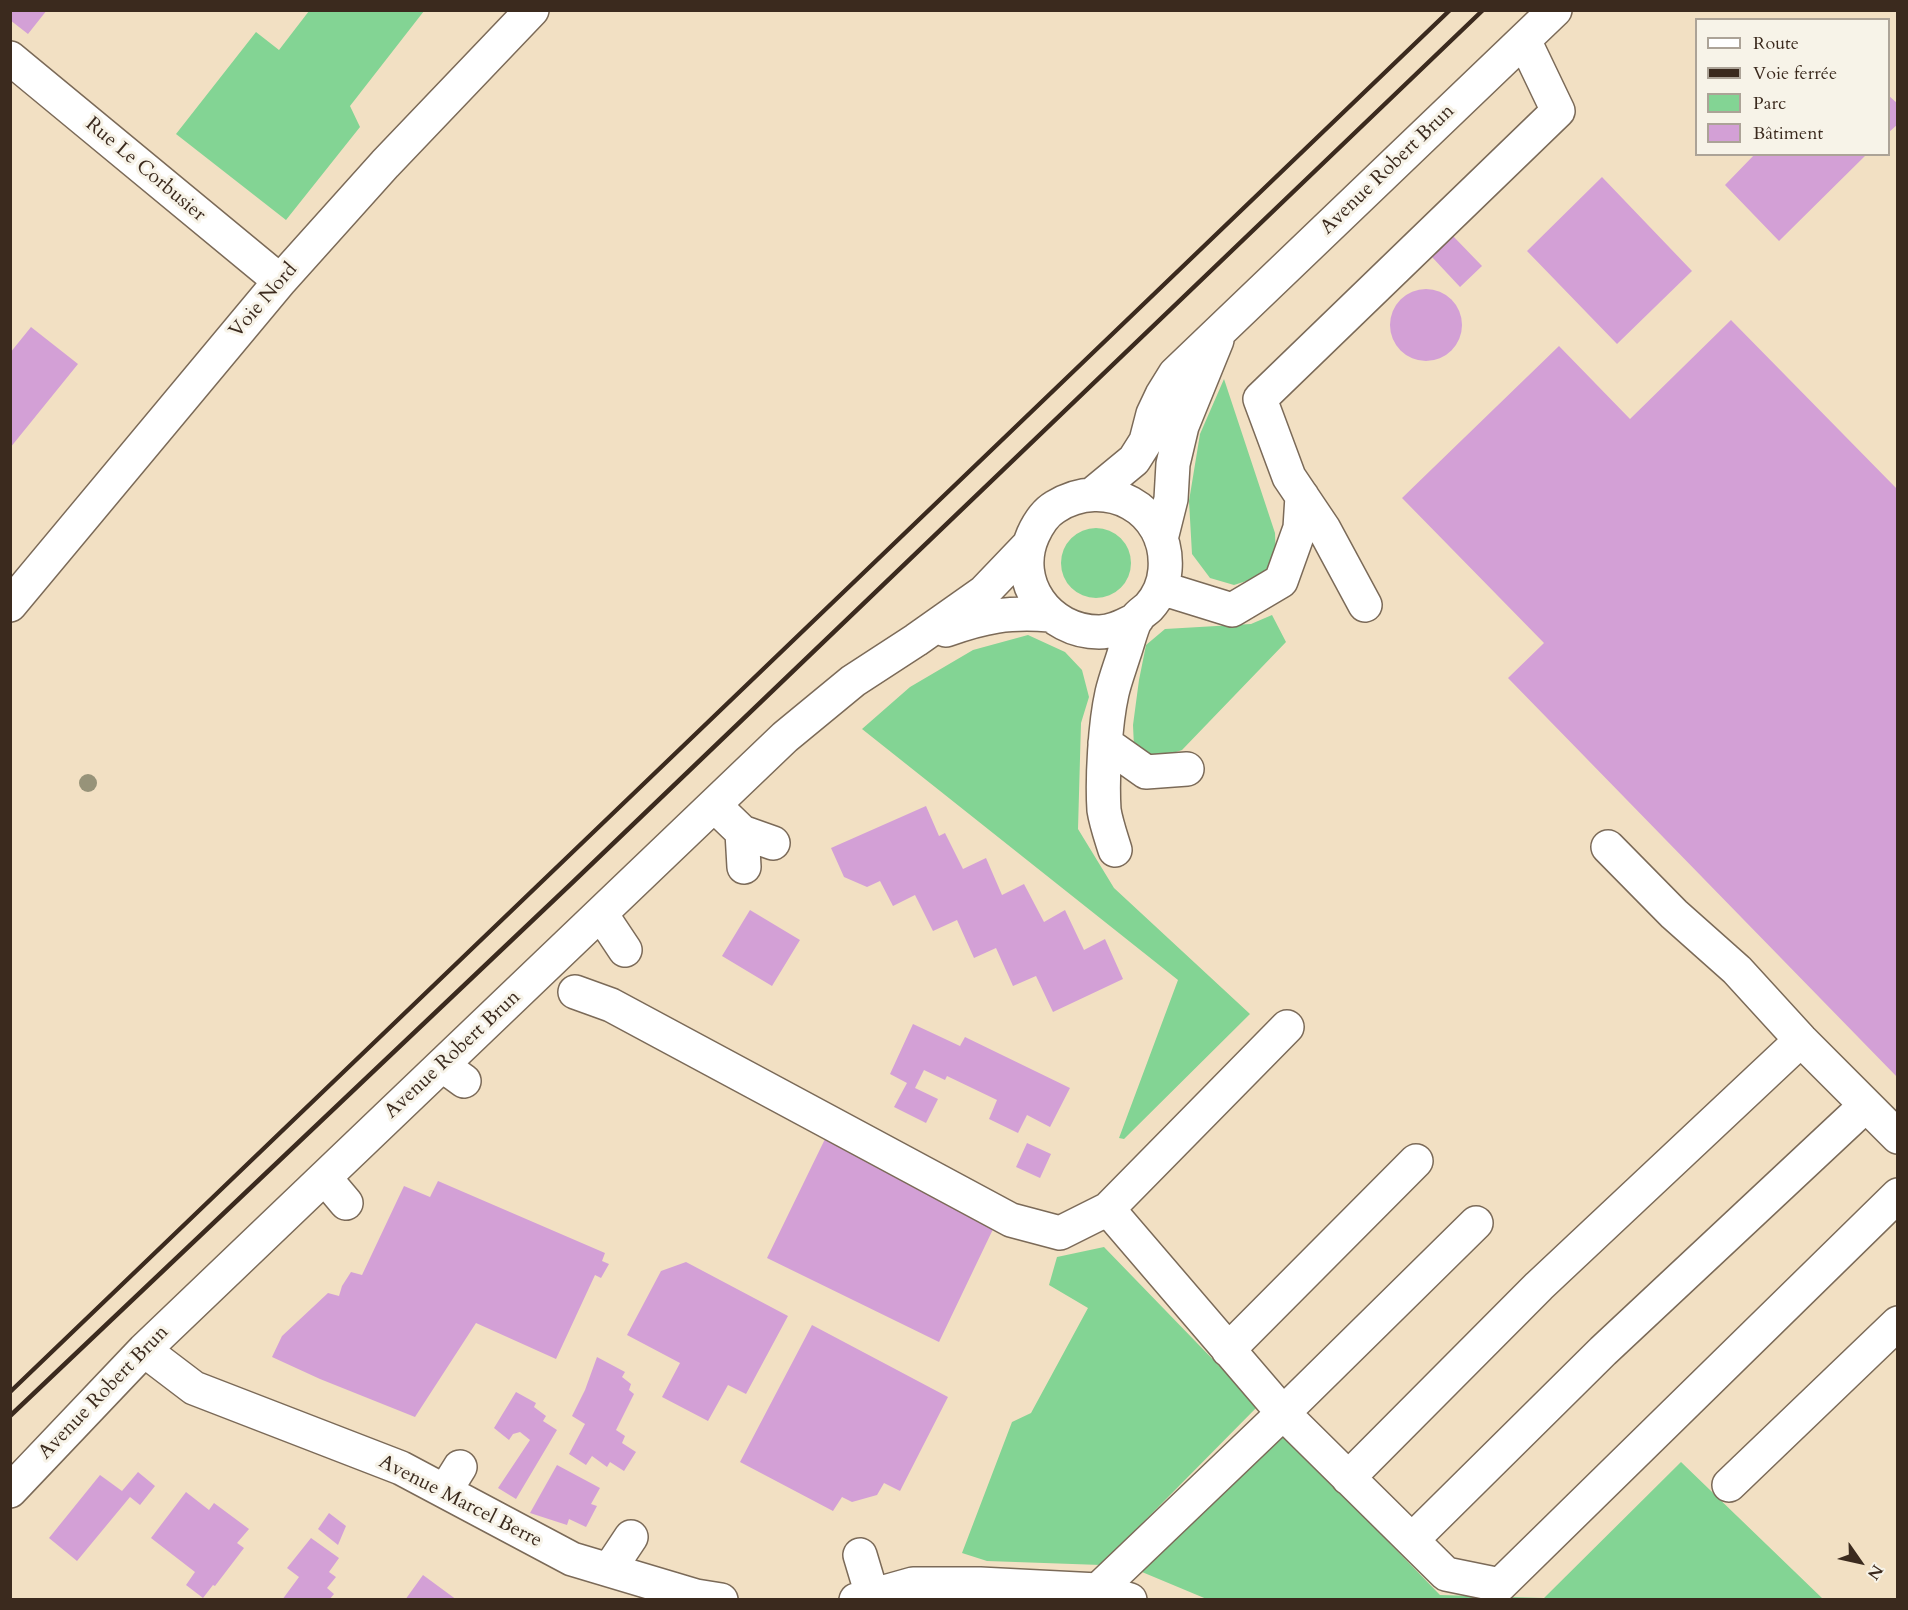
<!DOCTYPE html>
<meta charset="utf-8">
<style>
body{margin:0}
#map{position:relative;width:1908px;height:1610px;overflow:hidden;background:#f2e0c3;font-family:Cardo,serif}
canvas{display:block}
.frame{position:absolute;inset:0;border:12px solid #3b2a1e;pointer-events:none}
.legend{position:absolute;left:1695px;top:18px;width:195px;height:138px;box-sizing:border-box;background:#f7f3e8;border:2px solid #aca397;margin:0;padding:8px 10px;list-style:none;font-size:18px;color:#3b2a1e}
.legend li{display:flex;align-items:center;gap:12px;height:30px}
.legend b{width:30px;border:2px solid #aca397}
.north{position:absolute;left:1830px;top:1532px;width:60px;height:60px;-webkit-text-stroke:4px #f7f3e8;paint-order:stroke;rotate:124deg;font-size:16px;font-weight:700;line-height:24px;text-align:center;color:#3b2a1e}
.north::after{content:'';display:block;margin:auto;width:21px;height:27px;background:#3b2a1e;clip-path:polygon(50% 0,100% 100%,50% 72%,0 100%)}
</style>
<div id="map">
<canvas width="1908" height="1610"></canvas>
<div class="frame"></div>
<ul class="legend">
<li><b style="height:8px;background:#fff"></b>Route</li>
<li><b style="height:8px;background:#3b2a1e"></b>Voie ferrée</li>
<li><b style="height:16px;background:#83d494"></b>Parc</li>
<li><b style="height:16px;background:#d3a0d6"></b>Bâtiment</li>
</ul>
<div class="north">N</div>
</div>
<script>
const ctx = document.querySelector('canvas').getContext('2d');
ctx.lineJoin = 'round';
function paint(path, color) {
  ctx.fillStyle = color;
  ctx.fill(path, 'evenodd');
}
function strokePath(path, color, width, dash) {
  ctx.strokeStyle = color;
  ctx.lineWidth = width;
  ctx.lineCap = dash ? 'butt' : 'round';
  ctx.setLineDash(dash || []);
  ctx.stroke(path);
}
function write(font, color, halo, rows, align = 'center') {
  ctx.font = font + ' Cardo,serif';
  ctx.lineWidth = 6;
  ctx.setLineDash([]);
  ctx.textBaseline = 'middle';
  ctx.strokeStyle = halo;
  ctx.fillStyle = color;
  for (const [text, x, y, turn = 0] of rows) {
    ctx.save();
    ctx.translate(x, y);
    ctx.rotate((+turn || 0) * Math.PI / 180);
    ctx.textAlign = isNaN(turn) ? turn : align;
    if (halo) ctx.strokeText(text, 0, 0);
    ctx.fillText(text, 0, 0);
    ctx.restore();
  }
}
paint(new Path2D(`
 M309 11H424L350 106 360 127 286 220 176 134 256 32 279 50Z
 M1224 379 1275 533 1276 558 1265 575 1234 585 1210 578 1192 554 1189 501 1200 434Z
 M1061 563a35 35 0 1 1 70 0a35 35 0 1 1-70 0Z
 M1272 615 1286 642 1182 750C1161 757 1154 758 1134 747L1133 725 1139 680 1146 645 1165 629 1251 624Z
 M1028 635 1065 652 1082 670 1089 697 1081 723 1078 829 1114 888 1250 1014 1124 1139 1119 1138 1178 980 862 729 910 687 973 650Z
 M1104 1247 1258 1406 1101 1565 987 1561 962 1553 1012 1422 1031 1413 1088 1308 1049 1285 1057 1257Z
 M1285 1435 1440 1595 1544 1598 1681 1462 1823 1599 1209 1600 1142 1572Z`), '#83d494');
paint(new Path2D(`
 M10 10H47L28 34 10 20Z
 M1888 95 1898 104V124L1888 133Z
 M1755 154H1867L1779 241 1725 185Z
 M1602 177 1692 271 1617 344 1527 251Z
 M1453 236 1482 266 1460 287 1432 257Z
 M1390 325a36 36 0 1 1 72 0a36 36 0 1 1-72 0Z
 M1731 320 1898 490V1078L1508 678 1544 643 1402 498 1559 346 1630 419Z
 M31 327 78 364 10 448V353Z
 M926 806 939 836 945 833 963 869 986 858 1002 895 1024 884 1044 922 1065 910 1084 950 1105 939 1123 979 1053 1012 1036 976 1013 986 996 948 974 958 957 920 933 931 915 895 893 906 880 881 867 887 844 877 831 848Z
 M750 910 800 940 772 986 722 956Z
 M913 1024 960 1046 965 1037 1070 1088 1050 1127 1027 1115 1018 1133 989 1119 997 1100 947 1076 945 1080 924 1070 915 1088 938 1099 926 1123 894 1107 907 1083 890 1074Z
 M825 1139 996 1223 939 1342 767 1258Z
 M1027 1143 1051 1154 1040 1178 1016 1167Z
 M438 1181 605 1253 602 1261 609 1264 601 1278 595 1275 556 1359 476 1323 415 1417 320 1379 272 1357 282 1336 328 1293 339 1296 342 1286 351 1272 362 1275 404 1186 430 1197Z
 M686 1262 788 1316 746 1394 728 1385 708 1421 662 1397 680 1363 627 1335 661 1271Z
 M812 1325 948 1397 900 1491 884 1483 877 1495 852 1502 842 1497 833 1511 740 1462Z
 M597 1357 625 1372 622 1377 631 1384 629 1390 634 1394 616 1430 625 1436 622 1443 636 1452 624 1471 610 1462 607 1467 592 1456 586 1465 569 1454 585 1424 572 1416 585 1390Z
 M516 1392 536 1403 534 1407 546 1416 543 1421 557 1430 516 1499 498 1488 530 1440 520 1432 513 1434 509 1440 494 1428Z
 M557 1465 600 1488 591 1504 597 1506 586 1527 569 1519 567 1525 530 1513Z
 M138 1472 155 1486 140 1505 130 1497 77 1561 49 1538 100 1475 122 1491Z
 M186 1492 209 1510 214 1503 249 1529 237 1543 244 1548 215 1586 213 1585 203 1598 186 1585 195 1572 151 1538Z
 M329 1513 346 1526 338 1545 318 1529Z
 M311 1538 339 1558 329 1572 336 1577 327 1588 334 1594 329 1600H282L299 1577 287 1568Z
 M423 1575 457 1600H405Z`), '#d3a0d6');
const minor = new Path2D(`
 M10 58 280 281
 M1094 493 1134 460 1146 441 1153 414 1162 395 1175 374 1555 10
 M1161 539 1171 499 1173 464 1182 426 1217 340
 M1161 588 1232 610 1281 581 1300 528 1302 496
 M10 605 280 281 385 164 532 10
 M1365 605 1324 529 1289 477 1260 399 1558 111 1524 40
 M946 630C985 616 1008 612 1050 615
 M1105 743 1146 772 1187 769
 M714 805 742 832 773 843
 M742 832 744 867
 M1608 847 1674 914 1737 970 1801 1040 1898 1137
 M1115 850C1111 837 1106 823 1104 810 1102 778 1105 724 1112 693 1115 680 1120 667 1124 654 1128 643 1131 629 1136 619 1139 614 1145 611 1149 607 1158 597 1164 583 1165 570 1170 508 1105 475 1055 507 1045 513 1038 524 1033 535 1012 582 1048 632 1099 632 1113 632 1125 625 1137 619
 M601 914 625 950
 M575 992 611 1005 1011 1220 1060 1233 1108 1209
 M442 1065 464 1081
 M325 1178 346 1203
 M1476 1223 1283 1413 1446 1574 1500 1585 1898 1195
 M144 1350 194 1388 401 1468 572 1559 696 1596 721 1600
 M1228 1350 1416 1161
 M1348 1478 1539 1286 1801 1040
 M1729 1485 1898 1323
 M10 1491 144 1350 785 737 853 681 916 640 984 592 1028 546
 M445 1491 460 1467
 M1412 1540 1603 1351 1866 1105
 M860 1555 872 1595
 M609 1570 631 1537
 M1098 1590 1283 1413 1108 1209 1287 1027
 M856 1600 913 1584H980L1098 1590 1130 1600`);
strokePath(minor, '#7b6a58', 36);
strokePath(minor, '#fff', 33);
strokePath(new Path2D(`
 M10 1392 1450 10
 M10 1416 573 882 1483 10`), '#3b2a1e', 4.5);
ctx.fillStyle = '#979379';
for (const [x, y] of [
 [88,783]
]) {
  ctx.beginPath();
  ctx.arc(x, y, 9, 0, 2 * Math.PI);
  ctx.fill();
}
write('20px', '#3b2a1e', '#f7f3e8', [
 ["Rue Le Corbusier",145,170,40],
 ["Avenue Robert Brun",1388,170,-44],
 ["Voie Nord",264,301,-49],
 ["Avenue Robert Brun",453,1055,-43],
 ["Avenue Robert Brun",104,1393,-46],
 ["Avenue Marcel Berre",460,1502,27]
]);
</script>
